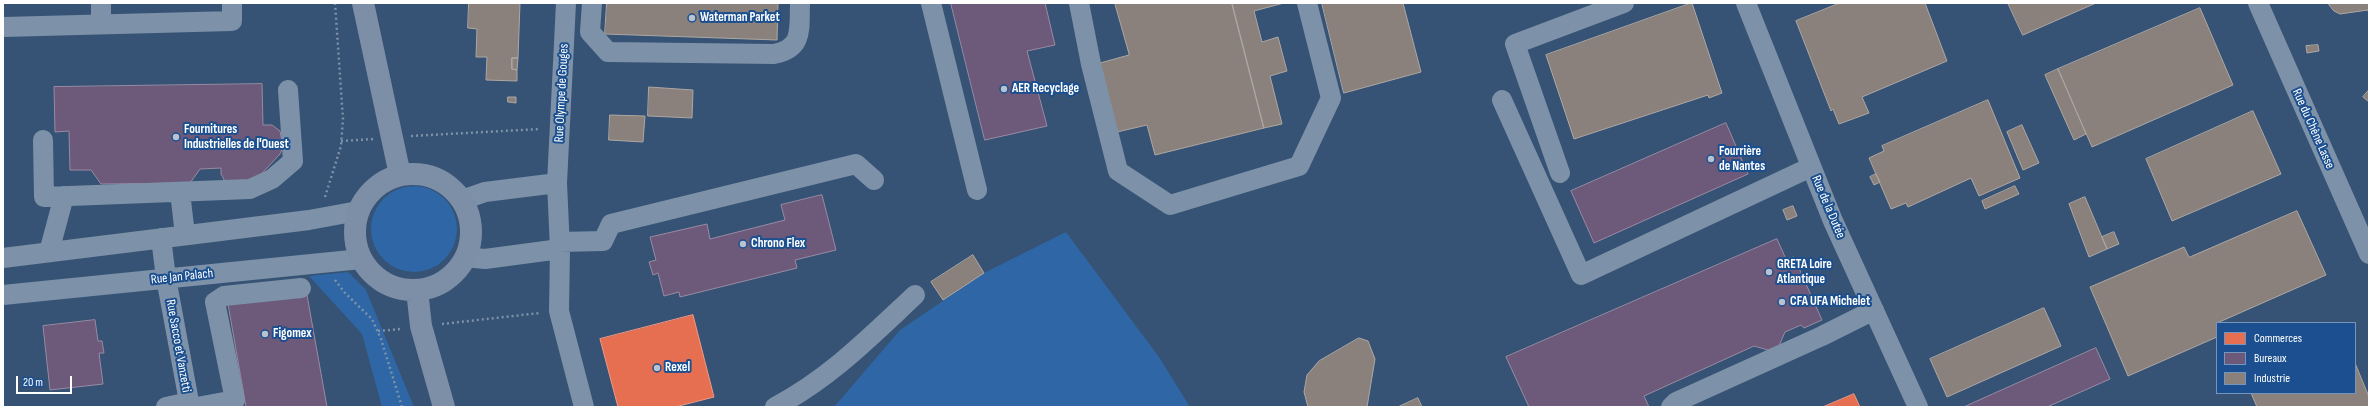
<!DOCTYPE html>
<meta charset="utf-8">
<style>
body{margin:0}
#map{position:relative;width:2372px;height:410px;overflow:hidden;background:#365274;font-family:"Sofia Sans Condensed",sans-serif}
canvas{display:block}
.frame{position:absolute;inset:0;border:4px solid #fff;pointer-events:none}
.legend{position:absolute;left:2216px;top:322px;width:140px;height:72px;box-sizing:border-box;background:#1b4f8f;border:1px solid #7695bc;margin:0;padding:5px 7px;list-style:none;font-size:12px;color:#fff}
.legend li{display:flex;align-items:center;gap:8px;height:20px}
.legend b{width:20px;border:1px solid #7695bc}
.scale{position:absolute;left:16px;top:376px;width:56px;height:18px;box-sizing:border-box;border:2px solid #fff;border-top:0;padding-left:5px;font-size:12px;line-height:14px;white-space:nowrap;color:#fff;-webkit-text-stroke:3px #1b4f8f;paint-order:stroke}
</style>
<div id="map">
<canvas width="2372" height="410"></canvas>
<div class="frame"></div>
<ul class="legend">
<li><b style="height:11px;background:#e76f51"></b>Commerces</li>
<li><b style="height:11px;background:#6d597a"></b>Bureaux</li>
<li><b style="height:11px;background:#8a817c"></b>Industrie</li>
</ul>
<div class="scale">20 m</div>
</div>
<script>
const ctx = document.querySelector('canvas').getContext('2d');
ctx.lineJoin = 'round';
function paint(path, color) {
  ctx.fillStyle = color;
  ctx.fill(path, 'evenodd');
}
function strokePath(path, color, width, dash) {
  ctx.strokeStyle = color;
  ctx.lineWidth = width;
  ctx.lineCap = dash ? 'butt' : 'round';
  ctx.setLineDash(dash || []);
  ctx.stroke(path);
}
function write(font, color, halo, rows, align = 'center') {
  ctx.font = font + ' "Sofia Sans Condensed",sans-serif';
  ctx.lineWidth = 4;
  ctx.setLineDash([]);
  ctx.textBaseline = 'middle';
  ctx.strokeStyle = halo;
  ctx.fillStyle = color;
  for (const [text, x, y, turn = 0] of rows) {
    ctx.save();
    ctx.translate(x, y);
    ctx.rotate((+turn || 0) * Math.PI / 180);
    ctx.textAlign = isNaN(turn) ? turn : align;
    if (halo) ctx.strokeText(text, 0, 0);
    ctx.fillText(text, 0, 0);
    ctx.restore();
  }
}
paint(new Path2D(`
 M371 229a43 43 0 1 1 86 0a43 43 0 1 1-86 0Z
 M1066 232 1159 357 1190 407H834L900 330 984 273Z
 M348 272 366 290 414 407H382L362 334 309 276Z`), '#2f66a5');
const shops = new Path2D(`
 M693 315 714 397 675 407H618L600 339Z
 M1854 394 1860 407H1823Z`);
paint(shops, '#e76f51');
strokePath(shops, '#ee9a85', 1);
const offices = new Path2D(`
 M951 3H1045L1055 45 1027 51 1047 126 985 140Z
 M262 84 263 125H272L280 131 283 147 280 154 254 182 228 187 221 174V168L200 169 190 183 101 184 91 170H70L69 131 55 132 54 87Z
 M1726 123 1748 174 1594 243 1571 191Z
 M822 195 836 250 795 260 797 268 680 297 679 292 664 296 658 273 653 275 649 262 656 260 650 237 707 224 710 239 785 220 781 205Z
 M1777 239 1786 259 1794 257 1822 320 1804 328 1801 325 1785 332 1779 346 1768 350 1754 346 1644 396 1649 407H1529L1506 357Z
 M307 295 327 407H246L228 304Z
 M95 320 98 341H102L104 353H99L103 384 50 390 43 326Z
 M2096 348 2110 379 2047 407H1964Z`);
paint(offices, '#6d597a');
strokePath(offices, '#998ba2', 1);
const industry = new Path2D(`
 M469 3H520L518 58H512V69L517 70V81L486 80 487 57H476L477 29 468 28Z
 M607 3H778L777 40 605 34Z
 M1115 3H1232L1264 128 1155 155 1147 125 1117 132 1100 63 1129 55Z
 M1232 3H1284L1254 11 1262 42 1278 37 1287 71 1270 76 1282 124 1264 128Z
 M1322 3H1403L1421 72 1344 93Z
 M1692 3 1722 93 1709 98 1708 95 1574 139 1546 55Z
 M1840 3H1925L1947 61 1862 97 1869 113 1839 124 1833 109 1831 111 1796 21Z
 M2008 3H2096L2023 35Z
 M2328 3H2369V15L2368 10 2340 14 2334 11Z
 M2200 8 2233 85 2092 147 2058 69Z
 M2318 45 2319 51 2307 53 2306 46Z
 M512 58H518L517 70 512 69Z
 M2058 69 2086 134 2074 140 2045 75Z
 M649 87 693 90 692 118 648 116Z
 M2369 90V102L2363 97Z
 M508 97H516V103L508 102Z
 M1988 100 2020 178 1979 196 1971 178 1908 207 1906 203 1891 209 1869 158 1884 151 1882 146Z
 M2253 111 2281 174 2172 221 2146 159Z
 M610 115 645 116 643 142 609 140Z
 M2022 125 2039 163 2023 170 2007 132Z
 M1876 174 1880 182 1874 185 1870 177Z
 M2015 186 2019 194 1985 209 1982 201Z
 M2085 197 2107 249 2089 257 2069 204Z
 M1793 206 1797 216 1787 220 1783 210Z
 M2297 211 2326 275 2217 323V337L2128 376 2090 287 2184 247 2189 257Z
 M2114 232 2119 244 2107 249 2102 237Z
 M973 255 984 273 943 300 931 282Z
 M2044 308 2061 346 1947 397 1930 359Z
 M1359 338 1368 341 1375 359 1367 407H1308L1304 392 1307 375 1319 361Z
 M2355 363 2369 397V407H2257L2251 393H2355Z
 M1418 398 1422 407H1398Z`);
paint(industry, '#8a817c');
strokePath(industry, '#ada7a3', 1);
strokePath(new Path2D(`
 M411 136 540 129
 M341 141 373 139
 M325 197 341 146 343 119 335 3
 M335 280 345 293 372 319 381 339 402 407
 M442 324 540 313
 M378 331 401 329`), '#7d92a8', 2.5, [2, 3]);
strokePath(new Path2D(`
 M101 3V24
 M566 3 557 183 560 249 559 311 584 407
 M592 3 590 32 608 52 774 54C804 48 799 29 800 3
 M931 3 977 190
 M1079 3 1091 64 1118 171 1170 205 1299 166 1331 98 1307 3
 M1746 3 1833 221 1918 407
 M2258 3 2369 254
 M3 27 232 21V3
 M1502 100 1581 275 1811 167
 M43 140 44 197 250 189 272 179 293 161 288 90
 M1560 173 1515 44 1624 3
 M180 192 185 235
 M462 200 485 192 557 183
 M161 238 166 278 190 407
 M559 242 603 241 611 224 856 164 874 180
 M49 252 64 196
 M465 257 485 259 560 249
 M3 258 309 220 358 211
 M3 295 361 259
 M166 407 189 402
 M197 407 235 400 215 302 224 296 301 288
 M775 407C830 378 870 337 915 295
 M1671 407 1676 402 1822 336 1874 310`), '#7d92a8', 20);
strokePath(new Path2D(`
 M363 3 400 175
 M355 232a58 58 0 1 1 116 0a58 58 0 1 1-116 0Z
 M417 290 421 326 444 407`), '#7d8ea7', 22);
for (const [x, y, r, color] of [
 [692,18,4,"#b9c2ce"],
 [1004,89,4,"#b9c2ce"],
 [176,137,4,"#b9c2ce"],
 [1711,159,4,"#b9c2ce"],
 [743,244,4,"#b9c2ce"],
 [1769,272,4,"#b9c2ce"],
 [1782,302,4,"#b9c2ce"],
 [265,334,4,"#b9c2ce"],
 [657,368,4,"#b9c2ce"]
]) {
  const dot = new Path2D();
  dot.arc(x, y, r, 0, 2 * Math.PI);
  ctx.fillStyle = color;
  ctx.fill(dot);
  strokePath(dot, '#1b4f8f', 1.5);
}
write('bold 13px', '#fff', '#1b4f8f', [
 ["Waterman Parket",700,18],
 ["AER Recyclage",1012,89],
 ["Fournitures",184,130],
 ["Industrielles de l'Ouest",184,145],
 ["Fourrière",1719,152],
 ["de Nantes",1719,167],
 ["Chrono Flex",751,244],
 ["GRETA Loire",1777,265],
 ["Atlantique",1777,280],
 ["CFA UFA Michelet",1790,302],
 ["Figomex",273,334],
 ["Rexel",665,368]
], 'left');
write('13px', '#fff', '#1b4f8f', [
 ["Rue Olympe de Gouges",562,93,-87],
 ["Rue du Chêne Lasse",2313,129,66],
 ["Rue de la Dutée",1828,207,67],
 ["Rue Jan Palach",182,277,-6],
 ["Rue Sacco et Vanzetti",178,346,80]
]);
</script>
